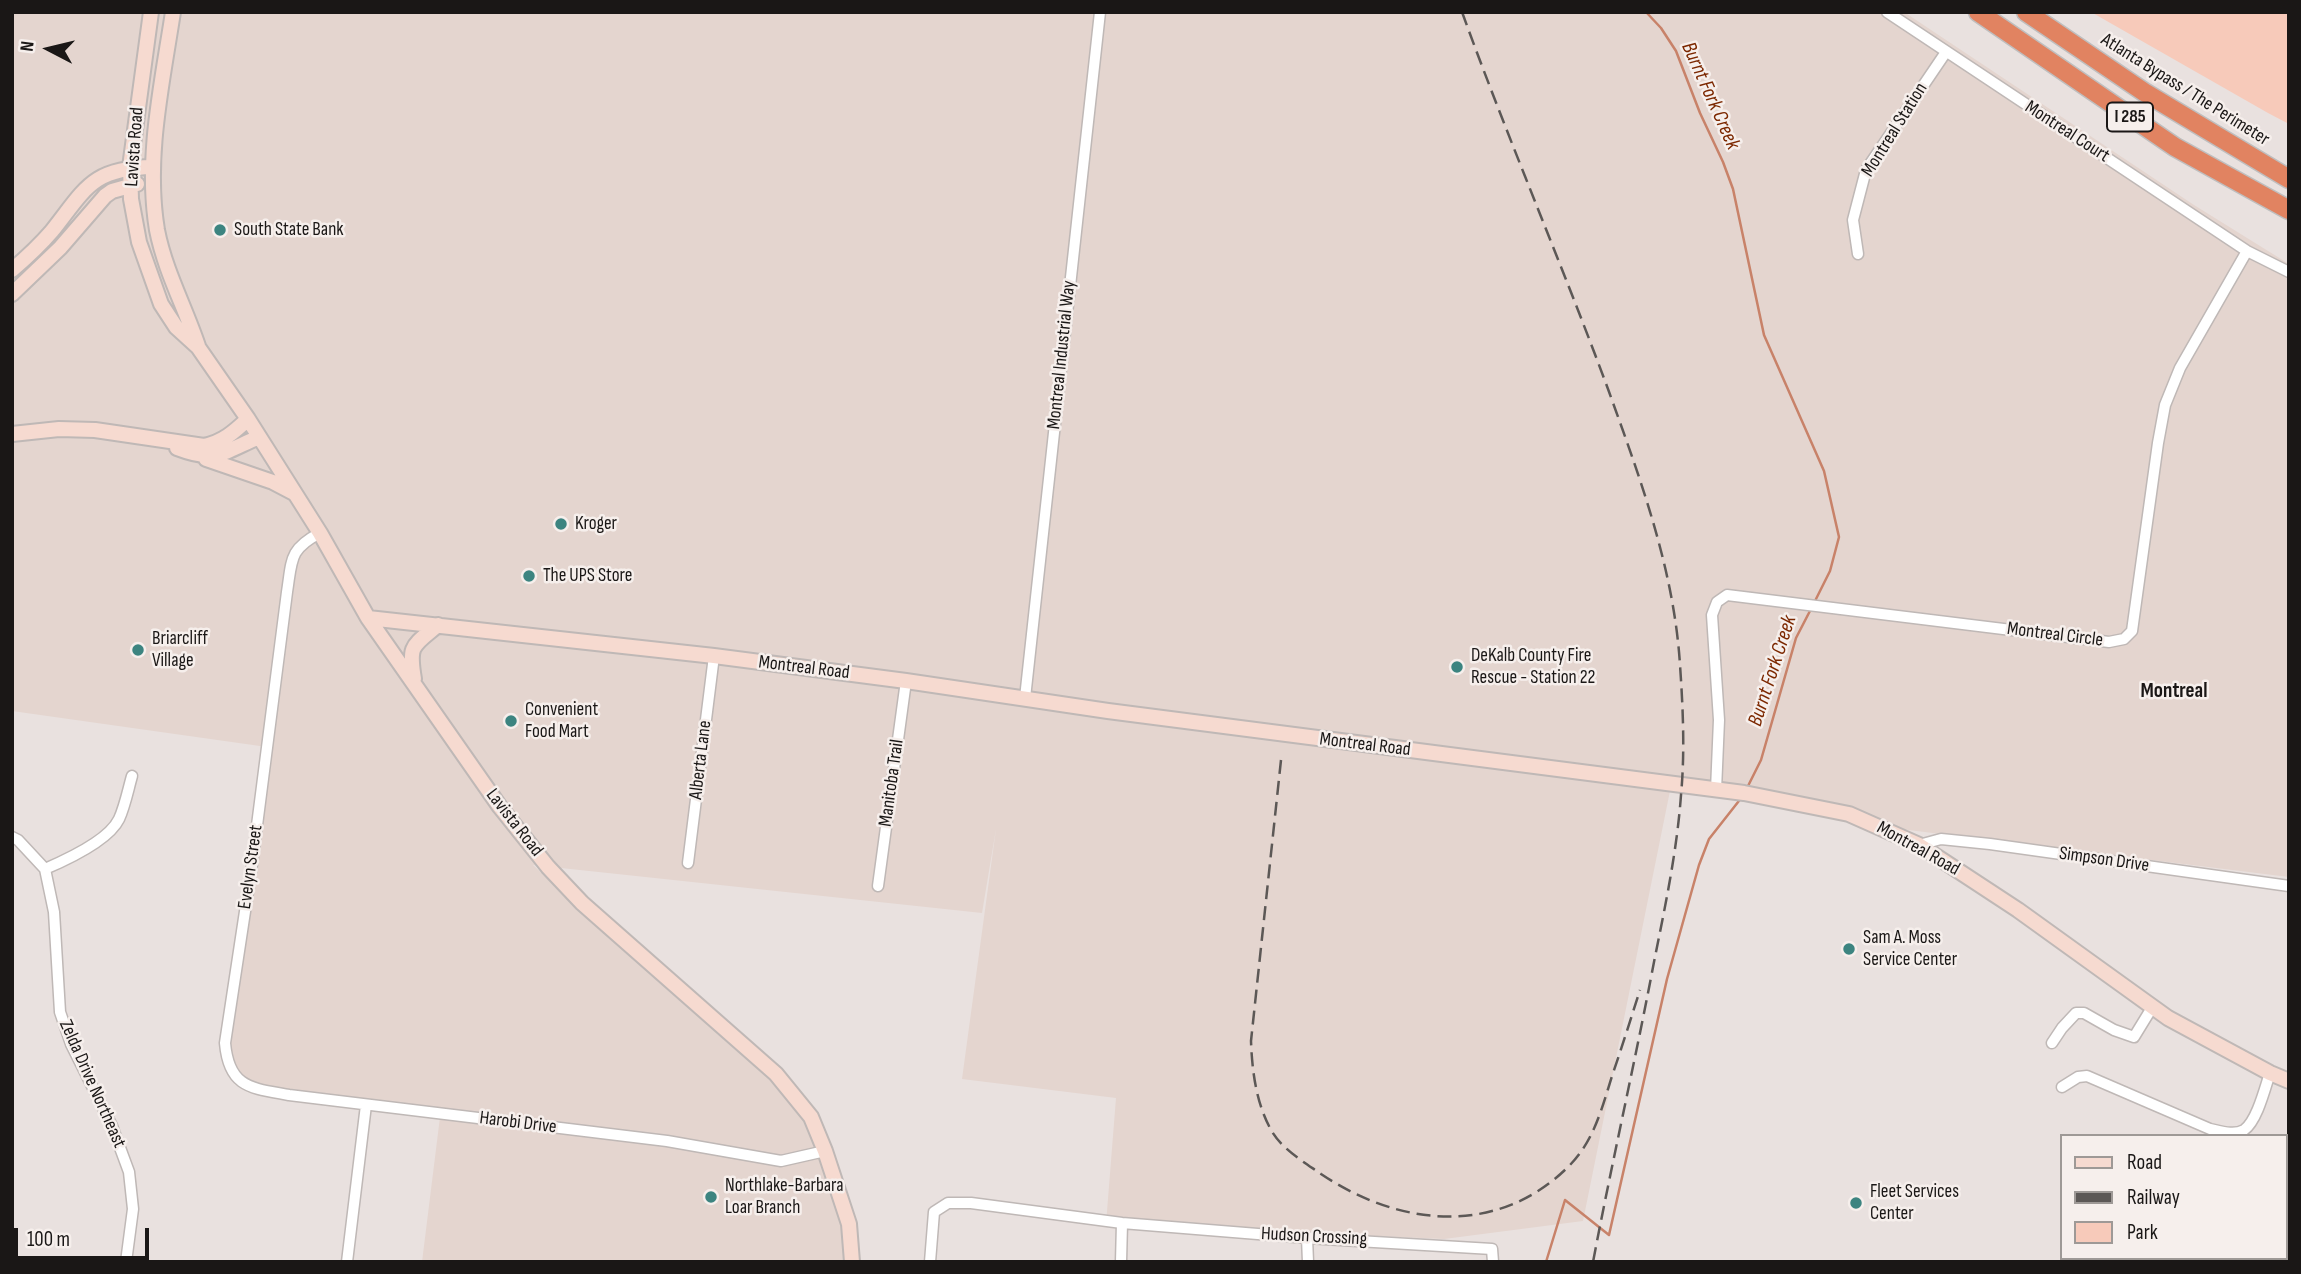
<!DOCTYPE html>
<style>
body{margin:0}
#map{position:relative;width:2301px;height:1274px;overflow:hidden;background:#e9e1df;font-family:"Sofia Sans Condensed",sans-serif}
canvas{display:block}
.frame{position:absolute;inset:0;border:14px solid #1a1716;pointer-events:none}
.legend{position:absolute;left:2060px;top:1134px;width:228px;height:126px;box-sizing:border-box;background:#f6efec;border:2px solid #9e9996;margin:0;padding:9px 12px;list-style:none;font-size:21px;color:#1a1716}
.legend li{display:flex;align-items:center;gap:14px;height:35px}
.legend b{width:35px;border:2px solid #9e9996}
.north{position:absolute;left:14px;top:14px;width:70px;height:70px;-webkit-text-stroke:5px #f6efec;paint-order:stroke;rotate:277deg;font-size:19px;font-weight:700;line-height:28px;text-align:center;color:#1a1716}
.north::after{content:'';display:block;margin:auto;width:24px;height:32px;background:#1a1716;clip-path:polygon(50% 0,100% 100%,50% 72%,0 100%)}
.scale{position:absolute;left:14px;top:1228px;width:135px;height:32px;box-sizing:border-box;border:4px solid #1a1716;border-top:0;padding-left:9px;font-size:21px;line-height:24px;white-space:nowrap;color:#1a1716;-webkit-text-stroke:5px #f6efec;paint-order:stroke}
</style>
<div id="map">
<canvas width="2301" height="1274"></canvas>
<div class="frame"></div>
<ul class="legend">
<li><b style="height:9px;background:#f6dad0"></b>Road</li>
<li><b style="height:9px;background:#5c5856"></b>Railway</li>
<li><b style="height:19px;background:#f7caba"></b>Park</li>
</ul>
<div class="north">N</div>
<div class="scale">100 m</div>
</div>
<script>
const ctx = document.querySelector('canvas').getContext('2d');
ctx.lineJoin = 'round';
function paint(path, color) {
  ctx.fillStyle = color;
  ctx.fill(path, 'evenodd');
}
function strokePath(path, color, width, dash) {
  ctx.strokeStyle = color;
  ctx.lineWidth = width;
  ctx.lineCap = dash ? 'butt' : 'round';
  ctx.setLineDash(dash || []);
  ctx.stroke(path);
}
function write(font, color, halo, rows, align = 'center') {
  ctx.font = font + ' "Sofia Sans Condensed",sans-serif';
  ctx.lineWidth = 5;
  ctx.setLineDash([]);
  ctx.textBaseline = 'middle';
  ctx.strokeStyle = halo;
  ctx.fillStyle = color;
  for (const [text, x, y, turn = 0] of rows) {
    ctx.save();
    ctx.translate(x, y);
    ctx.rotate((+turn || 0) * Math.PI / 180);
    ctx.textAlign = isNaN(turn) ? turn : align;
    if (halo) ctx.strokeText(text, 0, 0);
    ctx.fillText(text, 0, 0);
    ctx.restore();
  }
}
paint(new Path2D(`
 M12 12H1904L2194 205 2289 264V877L1868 825 1672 781 1583 1221 1444 1239 1106 1224 1116 1098 962 1079 996 829 982 913 533 865 646 970 762 1055 810 1117 838 1180 848 1262H422L440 1117 246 1083 224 1055 267 747 12 711Z`), '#e4d5cf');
paint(new Path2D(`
 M2091 12H2289V124L2268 113Z`), '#f7caba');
strokePath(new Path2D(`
 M1646 12 1661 28 1676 51 1700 113 1723 162 1733 189 1764 335 1824 471 1839 537 1830 571 1815 601
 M1747 788 1761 760 1796 638 1812 607
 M1546 1262 1565 1200 1609 1235 1667 979 1699 865 1709 839 1742 797`), '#c88269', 2.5);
const street = new Path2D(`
 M1887 12 2247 251 2289 272
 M1858 254 1853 220 1866 170 1946 52
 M320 533C289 549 292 560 287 592L251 872 225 1043C229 1088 251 1088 289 1095L667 1141 781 1161 825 1151
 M1025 698 1100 12
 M1716 790 1719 720 1712 615 1717 602 1727 595 2109 642 2124 639 2132 631 2158 443 2165 405 2180 368 2247 251
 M12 837 18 840 45 869 54 912 60 1012 71 1044 112 1126 129 1172 133 1209 126 1262
 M1919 845 1941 839 1990 844 2289 886
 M688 863 714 656
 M45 869C66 860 109 840 119 819 125 806 128 790 132 776
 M878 886 906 681
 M2052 1043 2062 1028 2076 1013H2084L2114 1030 2134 1037 2153 1006
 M2062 1087 2078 1077 2087 1076 2210 1129C2220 1131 2234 1136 2244 1130 2257 1121 2265 1088 2270 1073
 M1307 1238 1308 1262
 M347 1262 366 1105
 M930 1262 934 1212 948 1203H971L1122 1223 1307 1238 1492 1249 1493 1262
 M1121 1262 1122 1223`);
const secondary = new Path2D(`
 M151 12 130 167 131 199 139 242 161 304 176 327 198 347 248 419 320 533 368 618 500 807 548 867 582 903 776 1074 811 1117 825 1151 849 1224 852 1262
 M173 12C162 84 145 158 157 230 165 271 185 307 198 346
 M12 270C26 258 40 245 52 231 86 188 92 168 153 167
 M12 294 60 248 105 196 112 191 137 184
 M12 434 59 429 95 430 204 446C223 442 234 432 248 419
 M177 448C216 463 222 453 259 437
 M206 459 273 482 294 493
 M368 618 714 656 906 681 1108 711 1744 793 1849 814 1919 845 2018 910 2168 1018 2270 1073 2289 1081
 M414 679C408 644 413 646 438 625`);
const highway = new Path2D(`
 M1978 12 2175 147 2289 210
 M2026 12 2144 92 2289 179`);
strokePath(street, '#bfb8b6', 13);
strokePath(secondary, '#bfb8b6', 18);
strokePath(highway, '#bfbebe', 21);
strokePath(street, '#fff', 10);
strokePath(secondary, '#f6dad0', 14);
strokePath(highway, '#e18361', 18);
strokePath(new Path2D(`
 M1462 12C1508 139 1561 262 1608 389 1640 478 1674 569 1680 665 1683 708 1685 752 1681 795 1677 851 1665 907 1654 962 1635 1062 1612 1162 1593 1262
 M1281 760 1251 1041C1252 1070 1256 1102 1270 1128 1280 1148 1304 1162 1321 1174 1400 1227 1498 1237 1569 1166 1594 1141 1602 1108 1612 1076 1622 1047 1631 1018 1640 990`), '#5c5856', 2.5, [14, 7]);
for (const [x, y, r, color] of [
 [220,230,7,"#3c8480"],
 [561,524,7,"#3c8480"],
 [529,576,7,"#3c8480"],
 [138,650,7,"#3c8480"],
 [1457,667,7,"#3c8480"],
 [511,721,7,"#3c8480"],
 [1849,949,7,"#3c8480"],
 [711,1197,7,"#3c8480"],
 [1856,1203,7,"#3c8480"]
]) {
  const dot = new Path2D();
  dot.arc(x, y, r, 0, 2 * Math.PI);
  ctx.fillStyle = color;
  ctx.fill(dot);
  strokePath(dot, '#f6efec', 2.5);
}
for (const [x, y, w] of [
 [2130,117,46]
]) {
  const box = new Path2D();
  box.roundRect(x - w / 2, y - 14.5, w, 29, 5);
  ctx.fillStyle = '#f6efec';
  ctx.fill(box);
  strokePath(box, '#1a1716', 2);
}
write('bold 18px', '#1a1716', null, [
 ["I 285",2130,117]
]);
write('19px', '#1a1716', '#f6efec', [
 ["Atlanta Bypass / The Perimeter",2185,90,32],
 ["Montreal Station",1895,130,-58],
 ["Montreal Court",2067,132,33],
 ["Lavista Road",135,147,-86],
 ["Montreal Industrial Way",1062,355,-84],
 ["Montreal Circle",2055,635,7],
 ["Montreal Road",804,668,7],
 ["Montreal Road",1365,745,7],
 ["Alberta Lane",701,760,-83],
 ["Manitoba Trail",892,783,-82],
 ["Lavista Road",514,823,52],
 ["Montreal Road",1918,849,29],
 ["Simpson Drive",2104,860,8],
 ["Evelyn Street",251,867,-82],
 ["Zelda Drive Northeast",92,1084,66],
 ["Harobi Drive",518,1123,7],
 ["Hudson Crossing",1314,1237,3]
]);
write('19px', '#1a1716', '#f6efec', [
 ["South State Bank",234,230],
 ["Kroger",575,524],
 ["The UPS Store",543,576],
 ["Briarcliff",152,639],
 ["Village",152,661],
 ["DeKalb County Fire",1471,656],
 ["Rescue - Station 22",1471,678],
 ["Convenient",525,710],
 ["Food Mart",525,732],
 ["Sam A. Moss",1863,938],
 ["Service Center",1863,960],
 ["Northlake-Barbara",725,1186],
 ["Loar Branch",725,1208],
 ["Fleet Services",1870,1192],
 ["Center",1870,1214]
], 'left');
write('italic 21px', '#7c2801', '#f6efec', [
 ["Burnt Fork Creek",1710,96,66],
 ["Burnt Fork Creek",1773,671,-72]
]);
write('bold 21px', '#1a1716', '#f6efec', [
 ["Montreal",2174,692]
]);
</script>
